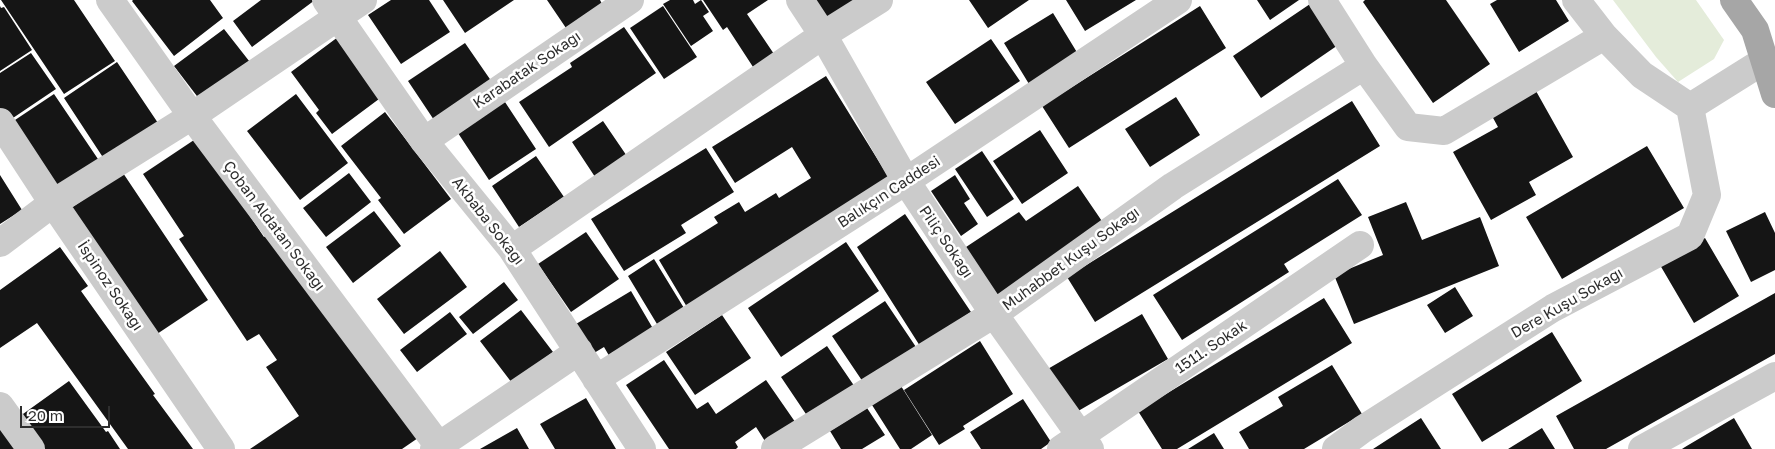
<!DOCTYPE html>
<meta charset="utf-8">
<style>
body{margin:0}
#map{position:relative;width:1775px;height:449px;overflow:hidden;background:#fff;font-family:"Golos Text",sans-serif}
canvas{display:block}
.scale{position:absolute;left:20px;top:406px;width:90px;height:22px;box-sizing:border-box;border:2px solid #2e2e2e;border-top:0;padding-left:6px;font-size:15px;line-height:18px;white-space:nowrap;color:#2e2e2e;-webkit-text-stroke:4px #fff;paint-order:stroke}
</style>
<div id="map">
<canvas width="1775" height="449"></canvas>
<div class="scale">20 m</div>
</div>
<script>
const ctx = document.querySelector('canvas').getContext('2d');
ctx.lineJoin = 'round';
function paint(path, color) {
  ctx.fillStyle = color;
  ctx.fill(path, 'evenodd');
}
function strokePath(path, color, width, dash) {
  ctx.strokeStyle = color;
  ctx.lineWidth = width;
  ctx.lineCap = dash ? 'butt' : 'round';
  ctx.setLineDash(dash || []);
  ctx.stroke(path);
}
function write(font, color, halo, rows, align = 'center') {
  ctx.font = font + ' "Golos Text",sans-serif';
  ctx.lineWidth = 5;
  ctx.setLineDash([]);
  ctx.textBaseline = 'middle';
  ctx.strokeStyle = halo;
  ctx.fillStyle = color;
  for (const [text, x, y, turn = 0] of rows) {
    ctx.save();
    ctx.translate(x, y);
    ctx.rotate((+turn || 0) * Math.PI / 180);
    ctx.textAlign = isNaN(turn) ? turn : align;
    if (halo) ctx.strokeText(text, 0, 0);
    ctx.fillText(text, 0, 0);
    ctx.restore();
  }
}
paint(new Path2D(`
 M1613 0H1696L1724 40 1714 59 1678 82 1656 57Z`), '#e4ecda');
paint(new Path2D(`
 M1 0H74L115 61 64 94Z
 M133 0H210L223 18 174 56 132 1Z
 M261 0H315L252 47 233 21Z
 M391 0H429L450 32 401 64 368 15Z
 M443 0H514L465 33Z
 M547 0H600L602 4 566 28Z
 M670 0H693L695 4 701 0 709 12 703 16 713 31 691 46 663 4Z
 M703 0H768L747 14 776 57 755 70 727 27 723 30Z
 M815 0H870L832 25Z
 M969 0H1029L988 28Z
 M1066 0H1136L1085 31Z
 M1257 0H1299L1270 20Z
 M1365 0H1446L1490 64 1433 103 1363 2Z
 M1497 0H1556L1569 21 1519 52 1490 4Z
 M1313 2 1341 43 1261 98 1233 56Z
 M0 6 1 8 4 7 32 50 0 71Z
 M663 6 697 57 664 79 630 28Z
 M1200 6 1226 48 1069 148 1042 106Z
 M1053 13 1078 54 1029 84 1004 43Z
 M624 27 656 73 549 147 519 102 572 67 570 63Z
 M224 29 253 66 203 104 174 66Z
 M338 37 383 96 332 134 316 113 319 110 291 72Z
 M991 39 1020 81 955 124 926 82Z
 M465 43 494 85 436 123 408 81Z
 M31 53 56 89 7 122 0 111V73Z
 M117 62 158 123 104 159 64 98Z
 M826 76 891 181 687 307 659 260 718 223 714 217 739 202 745 212 776 193 779 198 811 178 792 147 735 183 712 147Z
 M1536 91 1573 157 1529 182 1536 195 1491 220 1453 152 1498 127 1492 116Z
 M54 94 100 162 51 195 9 124Z
 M296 94 348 163 300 200 247 131Z
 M1176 97 1200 135 1150 167 1125 129Z
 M503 99 536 149 489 180 456 130Z
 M1352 101 1380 146 1095 322 1067 277Z
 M385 112 451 199 404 234 378 200 381 198 341 146Z
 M603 121 633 165 601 186 572 142Z
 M1040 130 1068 173 1022 204 993 161Z
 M197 138 264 237 272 232 418 438 402 449H250L299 416 266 367 277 360 259 334 247 341 179 239 184 236 143 174Z
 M1647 146 1684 208 1562 279 1526 217Z
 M706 148 734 192 681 225 686 233 624 271 591 219Z
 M982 151 1014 199 987 217 955 169Z
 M536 156 564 197 519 227 492 186Z
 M123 173 208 300 154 336 71 208Z
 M349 173 371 202 326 237 303 208Z
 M0 175 22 210 0 224Z
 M955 175 970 199 964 203 978 224 961 236 931 191Z
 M1338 179 1362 215 1284 264 1289 272 1182 340 1153 295Z
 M1078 186 1108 230 997 299 963 249 1019 212 1026 221Z
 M1406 202 1422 240 1480 217 1499 266 1354 324 1334 275 1383 255 1368 217Z
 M374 211 401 246 353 283 326 247Z
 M1765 212 1775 233V270L1751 282 1726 231Z
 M905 214 971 312 920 346 857 247Z
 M586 232 619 279 571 312 538 264Z
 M1705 238 1739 296 1694 323 1660 265Z
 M846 242 879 291 781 357 748 308Z
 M60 247 88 286 81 291 155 394 153 395 193 449H128L37 323 0 348V290Z
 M440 251 467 287 404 334 377 299Z
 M654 259 687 313 660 329 628 276Z
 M504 282 518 300 473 334 459 317Z
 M1455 287 1473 316 1445 333 1427 305Z
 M631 291 655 332 611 359 604 347 594 353 576 324Z
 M1775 293V354L1606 449H1574L1556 416Z
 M1324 298 1352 343 1177 449H1162L1138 411Z
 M885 301 918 350 865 385 832 336Z
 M521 310 553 352 512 383 480 341Z
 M450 312 467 334 417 372 400 350Z
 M1142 314 1168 359 1073 414 1046 370Z
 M722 315 751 358 695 395 666 352Z
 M1552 332 1582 381 1482 442 1452 394Z
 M980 341 1013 394 963 426 965 429 939 445 904 390Z
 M827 346 857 390 810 420 781 377Z
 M664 360 697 409 708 402 716 414 766 380 800 429 770 449 756 427 735 442 738 447 736 449H669L626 385Z
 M1332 365 1362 414 1304 449H1249L1239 432 1283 406 1278 397Z
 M69 381 106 432 108 431 120 449H38L16 419Z
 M901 386 932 435 911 449H900L872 405Z
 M586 398 616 449H555L540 424Z
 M1023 399 1051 442 1041 449H981L970 432Z
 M867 408 885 435 862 449H841L830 431Z
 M1421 418 1441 449H1373Z
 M1734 418 1752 449H1682L1685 447Z
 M0 424 18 449H0Z
 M517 428 529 449H480Z
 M1542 428 1555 449H1508Z
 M1214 433 1224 449H1188Z`), '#151515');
strokePath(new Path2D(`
 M110 0 192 116 441 449
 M326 0 424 141 512 249 642 449
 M800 0 823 35 906 181 994 314 1090 449
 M1322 0 1364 66 1408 127 1444 131 1604 36
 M1576 0 1604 36 1642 75 1690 107 1765 60
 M0 122 53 203 221 449
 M424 141 630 0
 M0 243 53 203 192 116 363 0
 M512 249 823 35 879 0
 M596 379 906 181 1178 0
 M0 406 31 449
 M434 449 579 351
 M775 449 994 314 1173 186 1364 66
 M1061 449 1360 245
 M1336 449 1363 429 1553 308 1690 236 1707 195 1690 107
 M1642 449 1775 376`), '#cbcbcb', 28);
strokePath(new Path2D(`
 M1734 0 1755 30 1775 94`), '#a6a6a6', 28);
write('15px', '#2e2e2e', '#fff', [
 ["Karabatak Sokağı",527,70,-34],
 ["Balıkçın Caddesi",889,192,-33],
 ["Akbaba Sokağı",488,221,52],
 ["Çoban Aldatan Sokağı",274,226,53],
 ["Piliç Sokağı",946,242,56],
 ["Muhabbet Kuşu Sokağı",1071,259,-36],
 ["İspinoz Sokağı",110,286,56],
 ["Dere Kuşu Sokağı",1567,303,-30],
 ["1511. Sokak",1211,347,-34]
]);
</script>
